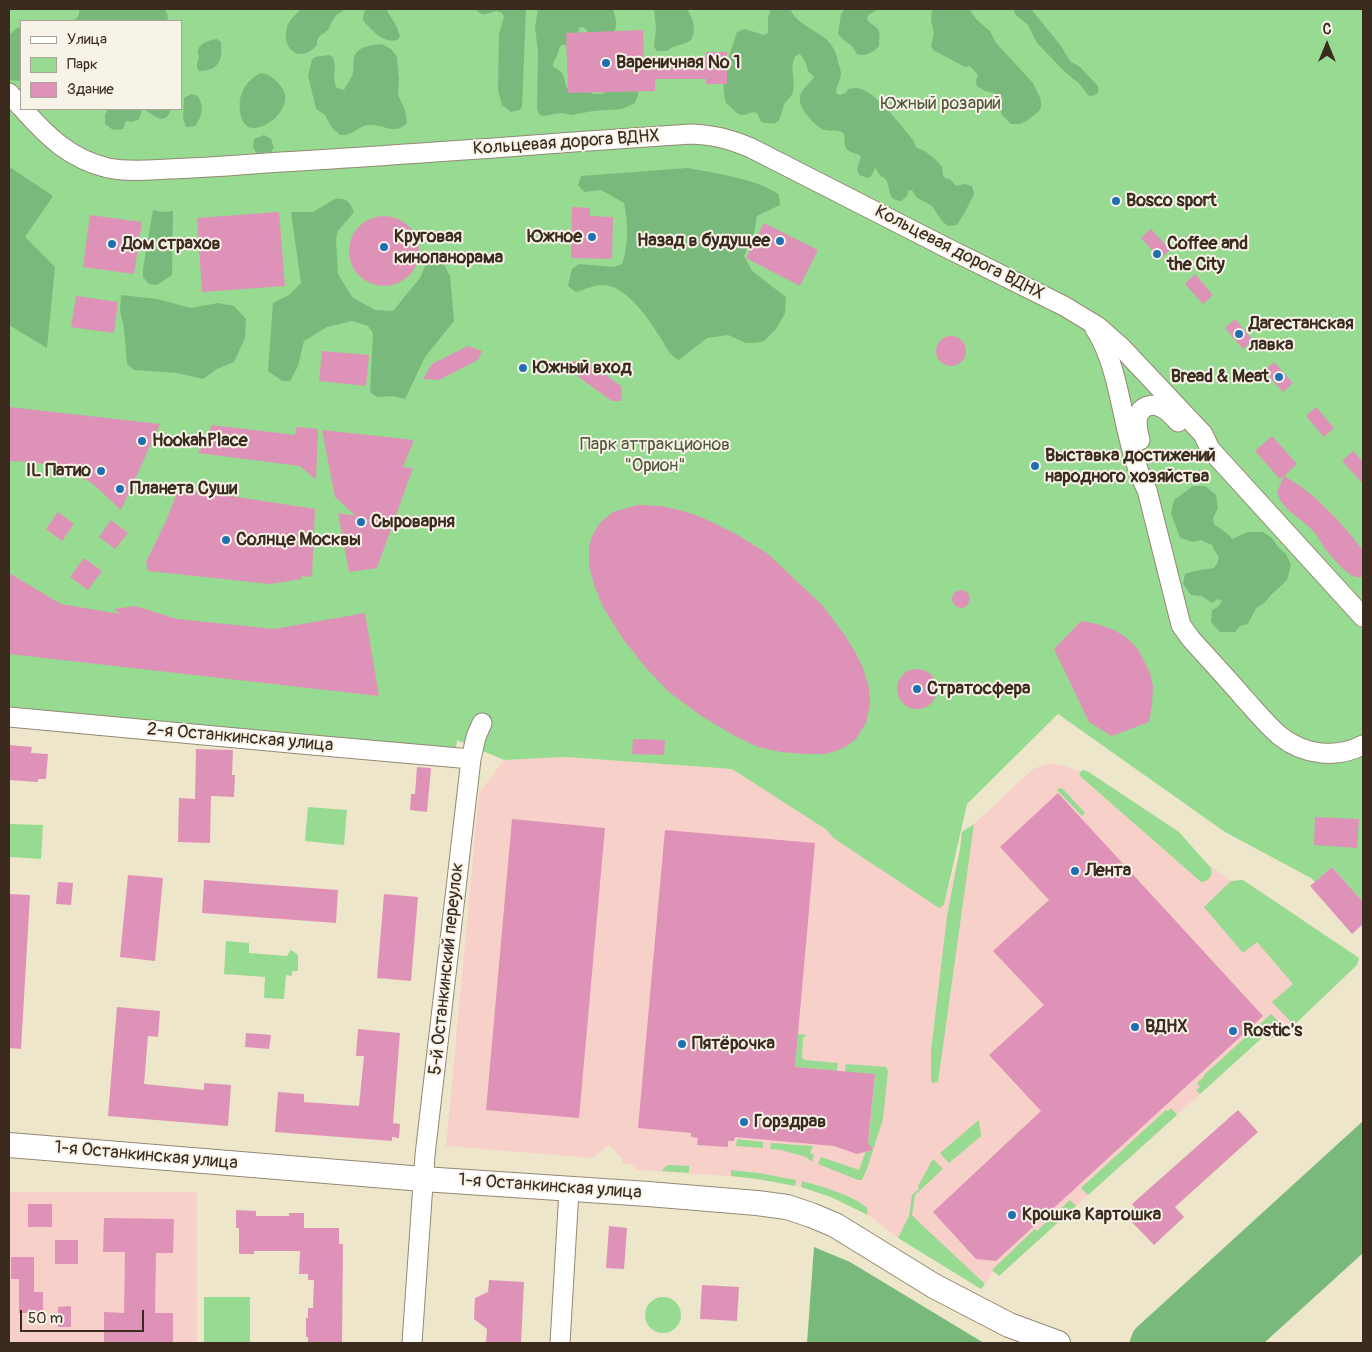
<!DOCTYPE html>
<meta charset="utf-8">
<style>
body{margin:0}
#map{position:relative;width:1372px;height:1352px;overflow:hidden;background:#eee6cb;font-family:Pangolin,sans-serif}
canvas{display:block}
.frame{position:absolute;inset:0;border:10px solid #3b2a1e;pointer-events:none}
.legend{position:absolute;left:20px;top:20px;width:162px;height:90px;box-sizing:border-box;background:#f7f3e8;border:1px solid #aca397;margin:0;padding:6px 9px;list-style:none;font-size:15px;color:#3b2a1e}
.legend li{display:flex;align-items:center;gap:10px;height:25px}
.legend b{width:25px;border:1px solid #aca397}
.north{position:absolute;left:1302px;top:20px;width:50px;height:50px;-webkit-text-stroke:4px #f7f3e8;paint-order:stroke;rotate:0deg;font-size:14px;font-weight:700;line-height:20px;text-align:center;color:#3b2a1e}
.north::after{content:'';display:block;margin:auto;width:18px;height:22px;background:#3b2a1e;clip-path:polygon(50% 0,100% 100%,50% 72%,0 100%)}
.scale{position:absolute;left:20px;top:1310px;width:124px;height:22px;box-sizing:border-box;border:2px solid #3b2a1e;border-top:0;padding-left:6px;font-size:15px;line-height:18px;white-space:nowrap;color:#3b2a1e;-webkit-text-stroke:4px #f7f3e8;paint-order:stroke}
</style>
<div id="map">
<canvas width="1372" height="1352"></canvas>
<div class="frame"></div>
<ul class="legend">
<li><b style="height:6px;background:#fff"></b>Улица</li>
<li><b style="height:14px;background:#97da92"></b>Парк</li>
<li><b style="height:14px;background:#df92b7"></b>Здание</li>
</ul>
<div class="north">С</div>
<div class="scale">50 m</div>
</div>
<script>
const ctx = document.querySelector('canvas').getContext('2d');
ctx.lineJoin = 'round';
function paint(path, color) {
  ctx.fillStyle = color;
  ctx.fill(path, 'evenodd');
}
function strokePath(path, color, width, dash) {
  ctx.strokeStyle = color;
  ctx.lineWidth = width;
  ctx.lineCap = dash ? 'butt' : 'round';
  ctx.setLineDash(dash || []);
  ctx.stroke(path);
}
function write(font, color, halo, rows, align = 'center') {
  ctx.font = font + ' Pangolin,sans-serif';
  ctx.lineWidth = 4;
  ctx.setLineDash([]);
  ctx.textBaseline = 'middle';
  ctx.strokeStyle = halo;
  ctx.fillStyle = color;
  for (const [text, x, y, turn = 0] of rows) {
    ctx.save();
    ctx.translate(x, y);
    ctx.rotate((+turn || 0) * Math.PI / 180);
    ctx.textAlign = isNaN(turn) ? turn : align;
    if (halo) ctx.strokeText(text, 0, 0);
    ctx.fillText(text, 0, 0);
    ctx.restore();
  }
}
paint(new Path2D(`
 M565 757 732 769 827 830 832 837 944 905 960 849 962 832 974 824 1033 769 1050 763 1061 765 1080 771 1081 777 1201 882 1211 868 1208 864 1231 881 1243 880 1359 958 1357 965 1280 1038 1263 1037 999 1276 993 1272 981 1289 898 1238 868 1215 831 1197 801 1187 775 1182 731 1176 636 1170 634 1167 631 1164 622 1163V1159L609 1145 592 1158 446 1146 479 793 504 760Z
 M9 1192H197V1343H9Z`), '#f7d0ca');
paint(new Path2D(`
 M9 9H1363V902L1332 867 1315 882 1311 878 1225 832 1058 714 967 804 944 905 939 908 832 837 827 830 732 769 565 757 504 760 457 740 456 747 449 751 9 708ZM21 21H181V109H21Z
 M1082 770 1087 771 1179 832 1211 868C1213 876 1209 881 1201 882L1081 777 1079 774Z
 M1059 788 1063 789 1085 813 1082 816 1057 790Z
 M308 807 347 810 344 845 305 841Z
 M9 824 43 825 41 859 9 857Z
 M974 824 938 1082 932 1083 931 1080V1051L947 916 960 849 962 832Z
 M1243 880 1359 958 1357 965 1294 1025 1272 1002 1293 984 1257 942 1243 953 1204 907 1231 881Z
 M226 941 249 943V953L287 956 291 950 298 955V971H292V976L286 975 284 999 264 998 265 977 224 974Z
 M1271 1014 1288 1031 1280 1038 1263 1037 1200 1094 1196 1090 1200 1087 1197 1083 1204 1077 1203 1076Z
 M798 1034 807 1035 803 1038 802 1058 805 1060 838 1063 837 1071 795 1067Z
 M846 1064 886 1067 888 1071 883 1119 867 1169 862 1180H858L818 1164 821 1157 859 1170 866 1151 868 1152 871 1150 870 1146 868 1145 875 1075 845 1072Z
 M1171 1108 1177 1115 1088 1195 1081 1188 1166 1110 1168 1111Z
 M979 1120 981 1136 949 1163 940 1153Z
 M737 1139 763 1142V1148L736 1146Z
 M771 1143 813 1146 810 1153 814 1155 812 1162 806 1157 781 1150 770 1149Z
 M933 1159 943 1169 915 1195 912 1215 921 1224 985 1284 981 1289 898 1238 909 1216 912 1195 919 1189 918 1186Z
 M668 1165 689 1166V1173L662 1171 664 1168Z
 M731 1170 759 1173 796 1180 795 1186 758 1179 731 1176Z
 M802 1181C820 1186 853 1195 867 1208L868 1215 831 1197 801 1187Z
 M1070 1200 1076 1206 999 1276 992 1270 1035 1229 1037 1231Z
 M645 1315a18 18 0 1 1 36 0a18 18 0 1 1-36 0Z
 M204 1297H250V1343H204Z`), '#97da92');
paint(new Path2D(`
 M79 9H165L168 16 167 21H71L77 18 79 14Z
 M301 9H346C341 12 335 15 333 20 331 22 330 26 329 28 324 36 317 33 317 45 300 65 281 49 287 27 289 19 297 14 301 9Z
 M367 9H386C391 18 398 26 400 37L397 40C384 44 371 30 363 20L364 12Z
 M476 9H526L522 106 520 110 511 112 502 105 498 90 499 34 504 17 502 13 497 11C488 13 482 18 476 9Z
 M538 9H613C618 26 618 28 607 41L590 38 587 30 583 27 579 28 578 36 571 45H562L559 48C559 56 553 59 553 67 566 73 563 77 567 88L571 90 583 88 593 94H602L609 90 638 91V95L635 103 622 109 593 111 571 115 562 113 543 116 539 114 537 109 538 52 535 27Z
 M654 9H687C693 19 697 29 691 40 683 46 674 44 667 51H657L654 47 656 29Z
 M769 9H790C801 33 833 29 838 62 839 66 841 70 841 74 841 80 836 86 836 93L840 95 846 93 848 89C850 89 854 88 856 88 875 89 901 126 913 140L916 147 926 152 936 160 942 167 943 175 945 178 950 179 956 186 965 184 972 186 974 194 965 212 957 225 948 226 942 221 932 206 916 197 912 190 908 191 907 196 901 201C886 200 891 187 886 180 882 174 883 180 879 174 878 172 877 170 875 168L871 176 868 178 859 175 857 169 861 156C857 153 849 153 846 148 844 144 845 138 844 134 837 128 833 132 825 130 816 128 797 107 800 97 801 89 810 84 814 77L808 71 805 61 800 54 795 56C789 70 796 78 793 91 792 98 784 101 783 108 779 123 778 126 761 122L757 113 753 112 744 115 738 114 726 103 724 94 723 75 737 32 745 29 764 35 768 33C769 26 766 19 770 12Z
 M845 9H876L875 11 868 15 867 19C870 24 873 24 877 28 881 33 879 41 879 46 873 52 866 57 857 54L852 46 845 41 838 34 841 14Z
 M932 9H969L977 20 990 31 996 43 1033 83 1041 100V108L1038 112 1028 120 1020 124H1011L1002 115 998 106 997 95 994 93 985 91 977 86 976 81 978 75 970 66 965 67 933 50 931 46 934 33 931 20Z
 M1014 9H1031L1061 46 1070 61 1080 67 1098 86C1100 93 1096 96 1089 96L1078 82 1073 79 1062 69 1037 43 1028 25 1015 14Z
 M21 27V81L9 80V35L17 28Z
 M217 39 221 42C223 60 219 71 199 71 195 65 198 63 199 56 194 45 208 40 217 39Z
 M382 44 391 49 397 57 399 79 398 95 405 110 407 123C395 136 383 124 370 125 358 125 354 136 340 135L332 128 325 115 316 109 308 75 312 60 315 57 329 55 333 57 335 65 334 79 336 87 340 89 344 90C346 86 353 76 353 72 354 67 353 62 354 57 358 46 372 45 382 44Z
 M260 73C270 73 283 85 285 95 288 110 268 128 254 128 239 129 237 102 242 93 245 84 252 78 260 73Z
 M191 94 198 96C204 108 203 114 195 126L186 127 183 118 184 98Z
 M108 109H171C165 128 153 114 143 109 140 113 141 116 138 120L131 122 126 121 123 129 113 130 105 124V115Z
 M264 135 271 139 274 148 271 152 257 153C252 149 253 145 254 139Z
 M11 168 53 196 25 237 55 267 47 348 9 325V170Z
 M688 168C713 173 760 179 779 195L780 205 757 216 754 233 744 256 752 271 786 297 785 313 776 329 764 341 755 343H746L728 335 707 338 679 360C668 354 666 346 660 337 649 319 625 284 602 285 593 285 584 290 576 292L568 286 572 269 579 264 614 267 622 264C629 245 628 222 624 203L601 190 584 192 578 185 581 176Z
 M335 199C346 198 350 201 354 212L338 231 336 240 338 274 352 297 375 310 393 311 420 278 427 261 433 255 441 259 450 276 454 321 425 357 405 399 393 396 377 397 370 392 373 333 368 326 352 321 327 327 304 341 298 366 290 381H282L268 371 273 303 289 295 301 283 291 212H313Z
 M153 210 162 212 173 211 172 275 157 285 149 284 143 277V269Z
 M121 295 157 299 191 308 218 303 234 306 246 319 245 338 234 362 217 369 203 379 177 373 134 370 127 364 124 328 120 311Z
 M1193 486H1205L1216 495 1218 508 1213 518 1214 524 1230 536 1232 539 1248 532H1263L1272 538 1279 548 1286 554 1291 565 1287 580 1271 595 1264 603 1256 608 1248 624 1240 626 1235 632H1220L1211 622 1212 610 1218 607 1222 601 1218 599 1212 603 1202 596 1191 595 1183 584 1185 574 1195 571 1214 568C1224 555 1216 557 1212 545L1201 540 1193 542 1180 538 1171 513 1174 500Z
 M1363 1121V1253L1264 1343H1129L1133 1332 1136 1328Z
 M814 1247 850 1262 984 1343H807Z`), '#79ba7c');
paint(new Path2D(`
 M643 30 644 65 679 63 678 58 706 57V52H727V84H706V79H655V91L568 93 566 33Z
 M572 207 590 208V216L613 217 612 259 571 258Z
 M279 212 285 286 202 292 197 218Z
 M90 215 142 222 134 274 83 267Z
 M349 251a35 35 0 1 1 70 0a35 35 0 1 1-70 0Z
 M764 223 818 250 800 286 746 258Z
 M1151 229 1170 250 1160 259 1141 238Z
 M1195 274 1213 295 1203 304 1185 284Z
 M76 296 118 302 114 333 71 327Z
 M1235 319 1253 340 1243 349 1225 328Z
 M936 351a15 15 0 1 1 30 0a15 15 0 1 1-30 0Z
 M468 346 482 351 478 360 439 380 423 379 432 364Z
 M322 351 369 355 366 386 319 381Z
 M571 361 588 362 621 386 622 401H612L577 376Z
 M1274 362 1293 383 1283 392 1264 371Z
 M9 407 160 424 121 510 92 483 64 469 34 462 9 461Z
 M1316 407 1334 428 1324 437 1306 416Z
 M212 425 295 435 296 427 318 429 316 480 300 466 198 453Z
 M322 430 414 440 403 467 413 468 377 568 349 572 338 513 356 516 335 497Z
 M1272 436 1297 464 1284 476 1299 485 1314 497 1336 518 1354 539 1363 551V577H1355L1348 573 1339 565 1325 549 1316 534 1308 526 1287 509 1280 500 1277 492 1284 476 1280 479 1255 451Z
 M1353 451 1363 462V484L1342 461Z
 M179 488 315 509 312 577 301 576 302 579 270 584 148 571 146 562 166 521Z
 M637 505 662 506 683 511 701 517 736 534 768 554 822 605 844 634 855 652 863 668 869 688 870 704 866 723 856 739 844 748 826 754H805L781 752 758 747 735 736 703 717 669 692 646 668 623 639 603 607 594 585 589 565V547L592 536 600 523 613 512Z
 M58 512 74 524 62 541 46 529Z
 M111 520 128 533 115 549 99 537Z
 M84 558 102 571 88 590 70 577Z
 M9 573 61 604 120 614 114 609 135 606 177 619 274 629 365 613 379 696 9 654Z
 M952 599a9 9 0 1 1 18 0a9 9 0 1 1-18 0Z
 M1081 621 1097 624 1114 630 1127 638 1138 649 1150 673 1153 686 1152 705 1149 722 1112 736 1089 722 1054 649Z
 M897 689a20 20 0 1 1 40 0a20 20 0 1 1-40 0Z
 M633 739 665 740 664 755 632 754Z
 M9 745 32 747 31 753 48 754 46 779H38V782L9 780Z
 M196 749 233 750 232 775H235L234 797 211 796 210 843 178 842 179 798 195 799Z
 M417 767 431 768 427 812 410 810 411 794H415Z
 M1058 793 1263 1016 996 1261 976 1259 933 1212 1041 1111 989 1055 1044 1005 993 951 1049 900 1000 847Z
 M1315 817 1359 819 1357 848 1314 845Z
 M512 819 605 828 579 1118 486 1110Z
 M665 830 815 843 795 1067 875 1074 868 1143 873 1150 857 1154 834 1146 735 1137 734 1141H728V1147L697 1145 698 1138 691 1137V1133L638 1128Z
 M1332 867 1363 902V924L1352 934 1310 886Z
 M128 875 163 878 155 961 120 957Z
 M204 880 338 890 336 923 202 913Z
 M58 882 73 883 71 905 56 904Z
 M9 894 30 895 21 1049 9 1048Z
 M384 894 418 897 411 981 377 978Z
 M117 1007 160 1011 158 1037 148 1036 144 1084 204 1090V1083L231 1085 228 1126 108 1116Z
 M358 1029 400 1033 393 1123 400 1124 399 1138 392 1137V1141L275 1132 278 1092 304 1094V1102L359 1106 364 1056H356Z
 M246 1033 271 1035 269 1049 245 1047Z
 M1238 1110 1258 1132 1175 1207 1184 1217 1154 1245 1126 1216 1135 1208 1132 1204Z
 M28 1204H52V1227H28Z
 M236 1210 256 1211V1216H289V1213H304V1228H339V1244H343L342 1343H308V1337H306V1318H308V1308H313L314 1280H308V1274H299L300 1251H254V1254H239V1228H236Z
 M104 1218 174 1219 173 1253H156L155 1313H173V1343H104V1312L124 1313 125 1252H103Z
 M609 1226 627 1228 624 1269 606 1268Z
 M55 1240H78V1264H55Z
 M11 1257H34V1292H43V1313H19V1279H11Z
 M489 1280 524 1282 521 1343H486L487 1329 474 1319 475 1298 488 1292Z
 M702 1285 739 1287 737 1321 700 1319Z
 M71 1306V1327H58V1307Z`), '#df92b7');
const minor = new Path2D(`
 M9 93 21 107
 M23 109C48 137 70 159 108 168 127 172 148 170 168 169 206 168 243 165 281 162 418 154 555 143 691 134 714 135 730 139 751 148L945 247 1064 306 1097 326 1122 348 1203 434 1210 449 1363 617
 M1095 329C1107 347 1113 368 1118 390 1126 423 1131 459 1147 490L1181 625 1191 639C1208 658 1226 677 1243 697 1255 710 1266 724 1280 736 1304 755 1336 759 1363 745
 M1140 440C1137 428 1133 411 1148 406 1152 405 1156 405 1160 407 1167 409 1173 416 1178 422
 M9 717 301 744 471 759
 M412 1343 425 1155 471 759 476 737 482 723
 M560 1343 569 1190`);
const tertiary = new Path2D(`
 M9 1145 423 1179 648 1194 757 1203 787 1207 811 1215 835 1225 934 1286 1009 1325 1058 1343`);
strokePath(minor, '#948874', 21);
strokePath(tertiary, '#948874', 26);
strokePath(minor, '#fff', 19);
strokePath(tertiary, '#fff', 24);
for (const [x, y, r, color] of [
 [606,63,5,"#1f6fb2"],
 [1116,201,5,"#1f6fb2"],
 [592,237,5,"#1f6fb2"],
 [780,241,5,"#1f6fb2"],
 [112,244,5,"#1f6fb2"],
 [384,247,5,"#1f6fb2"],
 [1157,254,5,"#1f6fb2"],
 [1239,334,5,"#1f6fb2"],
 [523,368,5,"#1f6fb2"],
 [1279,377,5,"#1f6fb2"],
 [142,441,5,"#1f6fb2"],
 [1035,466,5,"#1f6fb2"],
 [101,471,5,"#1f6fb2"],
 [120,489,5,"#1f6fb2"],
 [361,522,5,"#1f6fb2"],
 [226,540,5,"#1f6fb2"],
 [917,689,5,"#1f6fb2"],
 [1075,871,5,"#1f6fb2"],
 [1135,1027,5,"#1f6fb2"],
 [1233,1031,5,"#1f6fb2"],
 [682,1044,5,"#1f6fb2"],
 [744,1122,5,"#1f6fb2"],
 [1012,1215,5,"#1f6fb2"]
]) {
  const dot = new Path2D();
  dot.arc(x, y, r, 0, 2 * Math.PI);
  ctx.fillStyle = color;
  ctx.fill(dot);
  strokePath(dot, '#f7f3e8', 2);
}
write('bold 18px', '#3b2a1e', '#f7f3e8', [
 ["Вареничная № 1",616,63],
 ["Bosco sport",1126,201],
 ["Круговая",394,237],
 ["кинопанорама",394,258],
 ["Южное",582,237,"right"],
 ["Назад в будущее",770,241,"right"],
 ["Дом страхов",122,244],
 ["Coffee and",1167,244],
 ["the City",1167,265],
 ["Дагестанская",1249,324],
 ["лавка",1249,345],
 ["Южный вход",533,368],
 ["Bread & Meat",1269,377,"right"],
 ["HookahPlace",152,441],
 ["Выставка достижений",1045,456],
 ["народного хозяйства",1045,477],
 ["IL Патио",91,471,"right"],
 ["Планета Суши",130,489],
 ["Сыроварня",371,522],
 ["Солнце Москвы",236,540],
 ["Стратосфера",927,689],
 ["Лента",1085,871],
 ["ВДНХ",1145,1027],
 ["Rostic's",1243,1031],
 ["Пятёрочка",692,1044],
 ["Горздрав",754,1122],
 ["Крошка Картошка",1022,1215]
], 'left');
write('18px', '#52563b', '#f7f3e8', [
 ["Южный розарий",941,104],
 ["Парк аттракционов",655,445],
 ["\"Орион\"",655,466]
]);
write('18px', '#3b2a1e', '#f7f3e8', [
 ["Кольцевая дорога ВДНХ",566,143,-4],
 ["Кольцевая дорога ВДНХ",959,253,27],
 ["2-я Останкинская улица",240,738,5],
 ["5-й Останкинский переулок",447,969,-84],
 ["1-я Останкинская улица",146,1156,5],
 ["1-я Останкинская улица",550,1187,4]
]);
</script>
